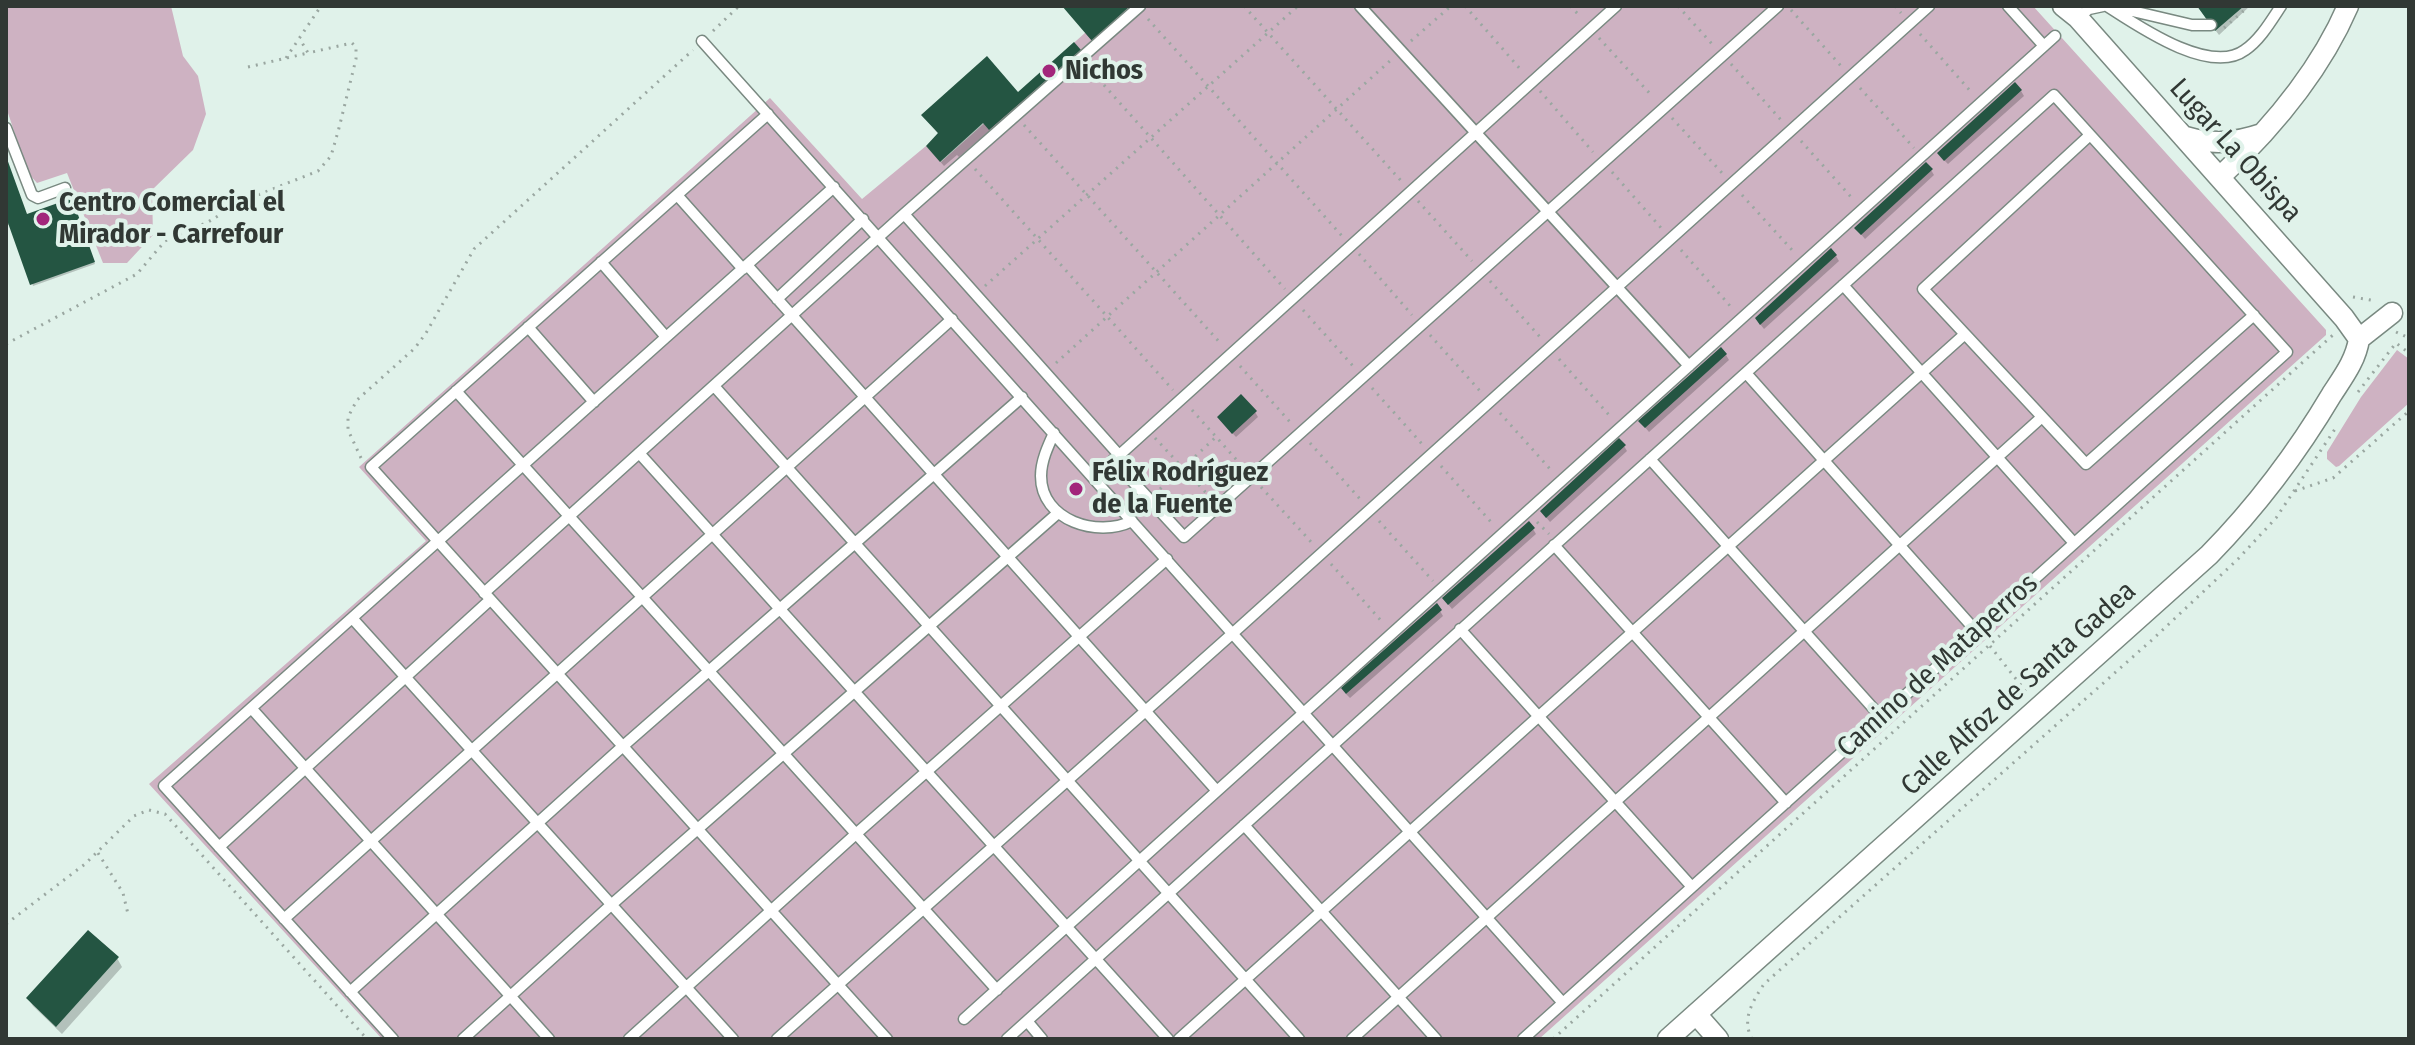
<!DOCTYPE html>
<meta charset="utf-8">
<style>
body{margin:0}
#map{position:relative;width:2415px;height:1045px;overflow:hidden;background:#e0f2ea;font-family:"Fira Sans Condensed",sans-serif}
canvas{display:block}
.frame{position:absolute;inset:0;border:8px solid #313834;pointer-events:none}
</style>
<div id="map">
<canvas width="2415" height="1045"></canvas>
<div class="frame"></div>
</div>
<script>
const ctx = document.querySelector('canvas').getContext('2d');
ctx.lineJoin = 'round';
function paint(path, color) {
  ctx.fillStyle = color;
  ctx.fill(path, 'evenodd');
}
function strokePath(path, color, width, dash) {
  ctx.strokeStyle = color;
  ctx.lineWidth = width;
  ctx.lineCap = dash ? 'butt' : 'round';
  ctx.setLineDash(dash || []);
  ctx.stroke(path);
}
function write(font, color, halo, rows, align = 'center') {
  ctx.font = font + ' "Fira Sans Condensed",sans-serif';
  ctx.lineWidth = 8;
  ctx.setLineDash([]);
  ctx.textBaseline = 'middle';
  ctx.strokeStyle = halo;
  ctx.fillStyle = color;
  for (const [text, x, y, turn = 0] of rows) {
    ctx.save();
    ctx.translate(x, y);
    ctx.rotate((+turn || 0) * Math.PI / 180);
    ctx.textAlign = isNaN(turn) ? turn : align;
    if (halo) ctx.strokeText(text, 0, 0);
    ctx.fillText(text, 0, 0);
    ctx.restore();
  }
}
paint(new Path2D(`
 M6 6H171L183 56 198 76 206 114 193 150 152 190 153 235 127 263H103L67 173 37 183 28 173 6 107Z
 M1115 6H2033L2326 330V335L1539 1039H382L149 784 426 541 359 467 770 98 862 199 926 146 941 162Z
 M2397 350 2409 359V403L2339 466 2336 467 2327 459V452L2361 397Z`), '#ceb2c2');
paint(new Path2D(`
 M1063 6H1138L1096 45Z
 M2197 6H2250L2219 35Z
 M1079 51 1082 56 993 134 990 130 959 157 957 155 944 166 931 151 939 135 924 116 1018 95Z
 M2021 91 2024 96 1948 164 1943 159Z
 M6 159 26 216 71 200 95 264 33 286 11 224 6 226Z
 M1931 170 1934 175 1865 239 1860 233Z
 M1836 256 1839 261 1764 329 1760 324Z
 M1726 355 1729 360 1649 432 1644 426Z
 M1255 412 1258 417 1236 437 1222 422Z
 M1624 446 1627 451 1550 522 1545 516Z
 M1533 529 1536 534 1452 609 1448 604Z
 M1440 611 1443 616 1350 698 1346 694Z
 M117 958 122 967 62 1034 33 1006 28 998Z`), '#0003');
paint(new Path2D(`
 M1062 6H1130L1092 41Z
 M2197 6H2244L2215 31Z
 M1074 42 1081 50 989 130 983 123 940 162 926 146 938 133 921 115 987 56 1018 92Z
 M2015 82 2022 90 1944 161 1937 153Z
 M6 156 27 214 72 198 95 262 30 285 8 223 6 224Z
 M1926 162 1933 169 1861 235 1854 228Z
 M1831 248 1837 255 1760 325 1755 318Z
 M1721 347 1727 354 1645 428 1638 421Z
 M1241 394 1257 411 1232 434 1217 417Z
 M1619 438 1626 445 1546 518 1540 511Z
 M1529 521 1535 528 1448 605 1442 598Z
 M1437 603 1442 610 1346 694 1341 688Z
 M88 930 119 957 56 1027 26 998Z`), '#245542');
const service = new Path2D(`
 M1360 6 1689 366
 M2008 6 2044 46
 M2107 6C2138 26 2210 76 2245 50 2260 40 2271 21 2281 6
 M2111 6 2192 25H2211
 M2078 18 2089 9 2103 6
 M702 41 1563 1003
 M768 114 371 467 887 1039
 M6 128 32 195 38 198 65 188
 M2090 135 1923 289 2086 464 2254 315
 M677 195 743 269
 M904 214 1119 455
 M601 262 666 337
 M747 265 1217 791
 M1843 285 2074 543
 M777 299 863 219
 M528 327 594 402
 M1746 373 1976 631
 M714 386 1299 1039
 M456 391 997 990
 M1054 433C1048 446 1041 461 1041 476 1041 521 1098 538 1132 521
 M639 453 1168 1039
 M1650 459 1881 717
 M1113 460 1184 537 1778 6
 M1094 478 1616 6
 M1554 545 1786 803
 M484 593 904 214 1140 6
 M352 618 733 1039
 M1460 629 1692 887
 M252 709 549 1039
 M1244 825 1436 1039
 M219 847 490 600
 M284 919 952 319
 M350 992 622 747 1022 397
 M964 1019 2055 36
 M1027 1021 1042 1039
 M393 1039 164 786 834 187
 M463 1039 611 905 1058 513
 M629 1039 857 833 1167 559
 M777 1039 1232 634 1929 6
 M1007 1039 2054 95 2287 352 1523 1039
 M1179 1039 1965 334
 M1352 1039 2042 417`);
const minor = new Path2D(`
 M2063 6 2078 18 2344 318 2359 339
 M2186 137C2213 145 2235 143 2262 134
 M2221 176C2272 128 2320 71 2348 6
 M2359 339 2392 313
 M1696 1014 1718 1039
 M1668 1039 2209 555C2257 506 2297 453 2332 394 2343 377 2356 360 2359 339`);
strokePath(service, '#798981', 13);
strokePath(minor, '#798981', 23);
strokePath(new Path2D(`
 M1244 6 1403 183
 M1465 6 1522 71
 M1570 6 1581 17
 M1678 6 1712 44
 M1895 6 1901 13
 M1791 10 1842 67
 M1148 19 1343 237
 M2224 28 2249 6
 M713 31 739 6
 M1920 34 1973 94
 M1599 38 1653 97
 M1411 41 1451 6
 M286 58 321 6
 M1731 64 1782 121
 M248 67 308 53
 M1088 67 1285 289
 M1860 88 1914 148
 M1540 91 1593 152
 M1672 118 1723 174
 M1024 125 1222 345
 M1801 141 1852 198
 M2259 165V186L2262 197
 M975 169 1173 390
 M1612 172 1662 229
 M1742 195 1793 251
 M1418 201 1472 261
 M1681 250 1731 307
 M1359 254 1412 315
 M1490 281 1541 338
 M985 286 1298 6
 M2353 297 2376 301
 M1303 310 1354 367
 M2396 332 2409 338
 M1430 335 1481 392
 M6 344 137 274 165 241 208 222 245 200 318 171 331 156 339 128 356 59V47L352 43 308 53 300 39
 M1559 359 1610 416
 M1056 363 1391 60
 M1240 366 1291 423
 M1372 388 1423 445
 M2358 392 2396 343 2409 353
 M1192 410 1243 467
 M1500 413 1551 470
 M1155 438 1210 497
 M1310 443 1361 500
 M361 458 348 430V417L357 400 415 348 426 333 474 249 693 50
 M1441 466 1492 523
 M1261 487 1313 544
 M1160 489 1216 437
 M2295 491 2333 478 2409 411
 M1379 521 1433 581
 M1537 522 1549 534
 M1331 564 1384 624
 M1990 646 2027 693
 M98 853 123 893 128 914
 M6 924 85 864 134 816 149 810 165 814 367 1039
 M1553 1039 2334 334
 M1752 1039C1741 1019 1753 1001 1764 984L2153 639 2238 559 2276 518 2335 429`), '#9aa7a1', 3, [2, 6]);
strokePath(service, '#fff', 10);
strokePath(minor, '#fff', 20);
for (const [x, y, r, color] of [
 [1049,71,8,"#a2267b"],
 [43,219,8,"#a2267b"],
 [1076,489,8,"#a2267b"]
]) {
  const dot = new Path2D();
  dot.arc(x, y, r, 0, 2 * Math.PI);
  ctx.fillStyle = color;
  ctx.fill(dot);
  strokePath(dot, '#e0f2ea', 3);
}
write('bold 28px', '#313834', '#e0f2ea', [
 ["Nichos",1065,71],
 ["Centro Comercial el",59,203],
 ["Mirador - Carrefour",59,235],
 ["Félix Rodríguez",1092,473],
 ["de la Fuente",1092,505]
], 'left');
write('28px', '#313834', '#e0f2ea', [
 ["Lugar La Obispa",2235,151,48],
 ["Camino de Mataperros",1938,666,-42],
 ["Calle Alfoz de Santa Gadea",2019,689,-42]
]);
</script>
